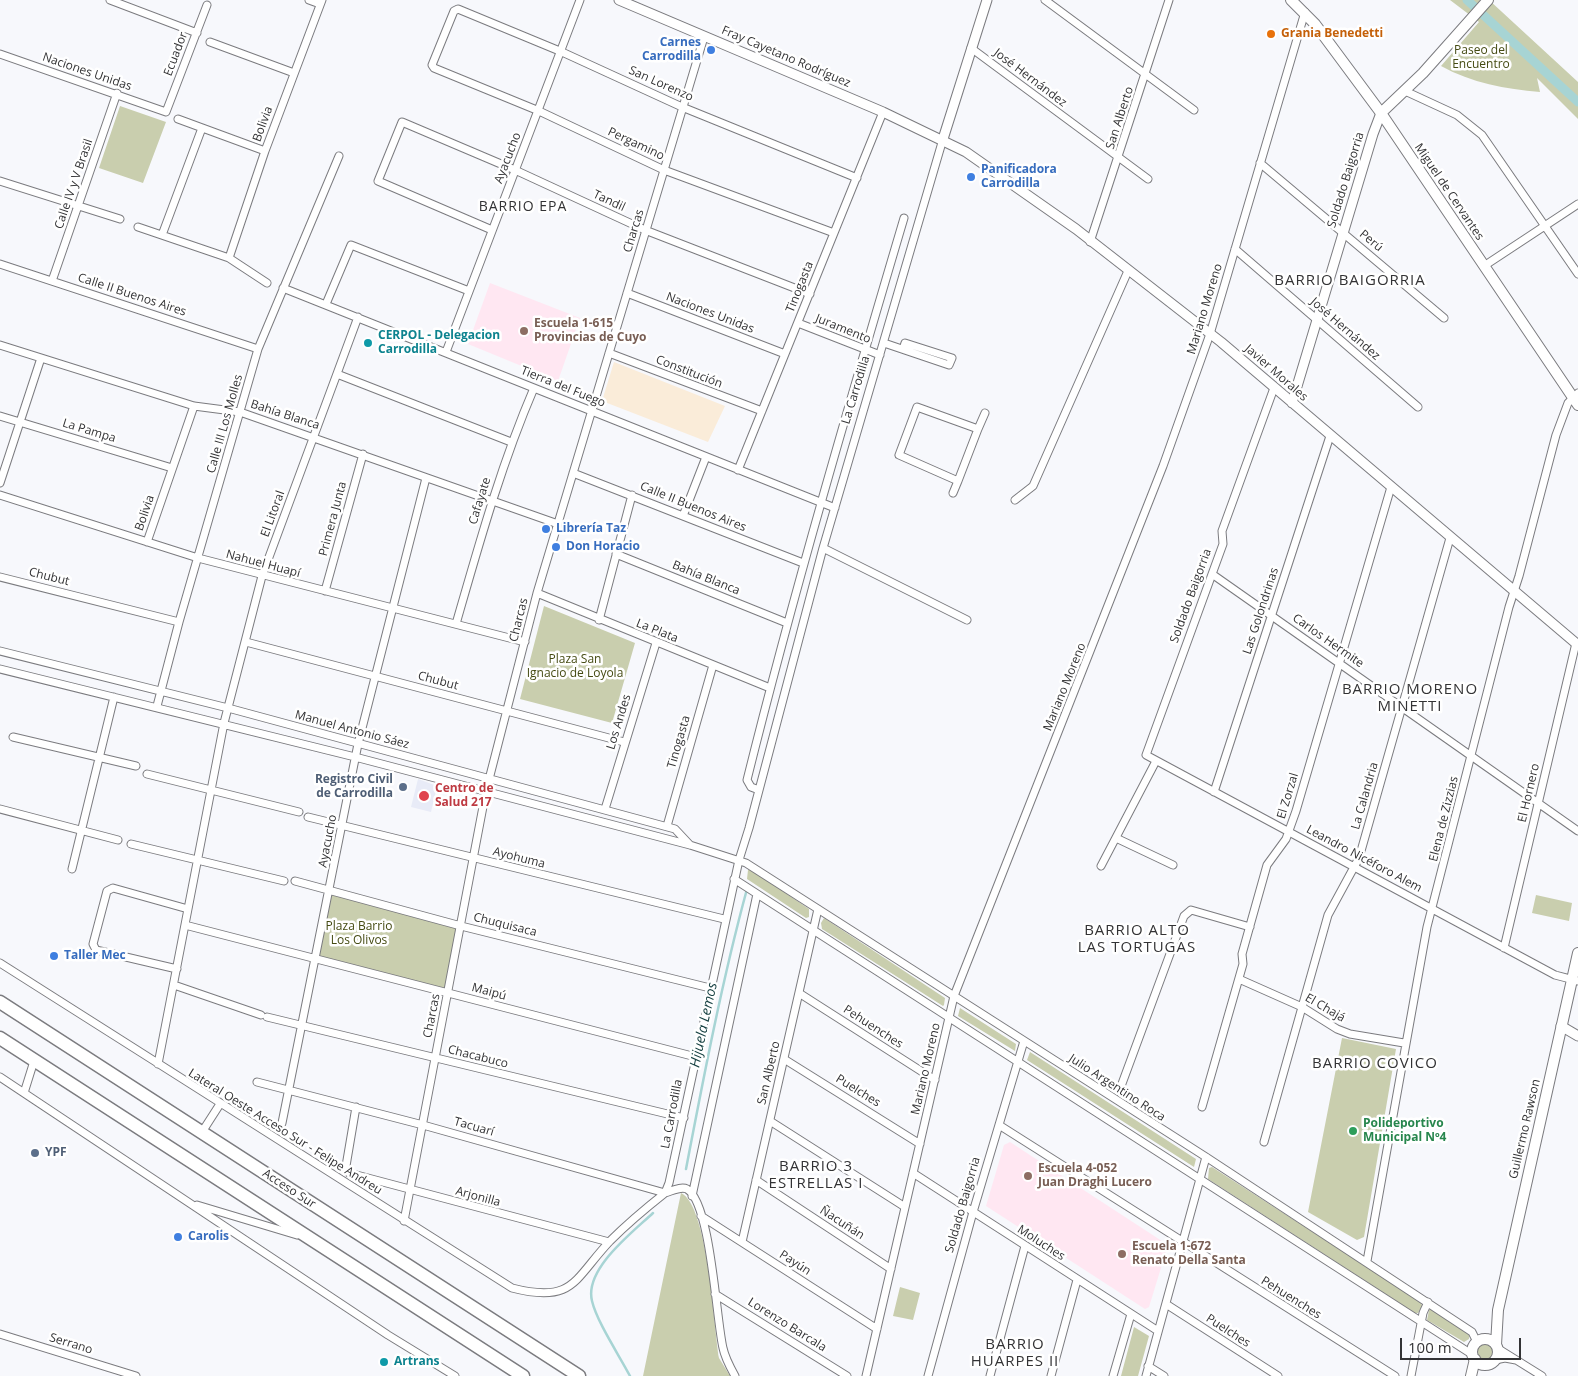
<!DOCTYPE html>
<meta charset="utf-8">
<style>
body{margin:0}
#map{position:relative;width:1578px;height:1376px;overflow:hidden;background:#f7f8fc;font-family:"Open Sans",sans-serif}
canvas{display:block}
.scale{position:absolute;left:1400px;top:1338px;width:121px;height:22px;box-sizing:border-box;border:2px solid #333335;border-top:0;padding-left:6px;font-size:15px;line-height:18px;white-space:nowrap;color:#333335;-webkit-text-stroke:4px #fff;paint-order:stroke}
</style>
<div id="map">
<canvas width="1578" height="1376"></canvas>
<div class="scale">100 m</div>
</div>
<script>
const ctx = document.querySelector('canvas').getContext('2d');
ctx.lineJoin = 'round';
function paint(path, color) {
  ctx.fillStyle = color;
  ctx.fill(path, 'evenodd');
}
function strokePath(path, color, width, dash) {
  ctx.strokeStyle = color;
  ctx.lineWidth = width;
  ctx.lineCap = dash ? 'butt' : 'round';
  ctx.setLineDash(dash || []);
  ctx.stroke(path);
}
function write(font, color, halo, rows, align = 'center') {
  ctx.font = font + ' "Open Sans",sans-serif';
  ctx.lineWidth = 5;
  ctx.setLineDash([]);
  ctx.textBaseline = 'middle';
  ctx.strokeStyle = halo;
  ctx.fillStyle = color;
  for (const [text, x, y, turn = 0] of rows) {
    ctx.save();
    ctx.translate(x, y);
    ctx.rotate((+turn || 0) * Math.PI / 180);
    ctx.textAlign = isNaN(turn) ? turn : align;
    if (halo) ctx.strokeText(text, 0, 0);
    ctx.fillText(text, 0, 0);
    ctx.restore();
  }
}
paint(new Path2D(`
 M418 779 437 786 431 812 411 807Z`), '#e8ebf7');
paint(new Path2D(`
 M614 362 725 406 708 442 602 401Z`), '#faecd9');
paint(new Path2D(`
 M490 283 580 318 558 381 468 344Z
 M1010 1142 1168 1245 1149 1307 1145 1309 986 1206 1004 1145Z`), '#ffe7f2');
paint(new Path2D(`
 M1450 0H1489L1578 82V119L1537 78 1540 92C1505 89 1472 83 1441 66L1479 22Z
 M120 106 166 122 143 183 99 168Z
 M544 606 635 643 612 723 520 699Z
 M750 869 809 909V917L806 918 747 879 748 870Z
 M329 890 461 926 448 993 316 959Z
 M1536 895 1572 903 1569 921 1532 913Z
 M824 918 945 998 944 1005 943 1006 822 929 821 923Z
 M960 1008 1016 1044 1015 1051 958 1016Z
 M1342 1038 1396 1049 1364 1237 1357 1240 1308 1212Z
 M1030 1052 1196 1159 1194 1167 1027 1060Z
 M1212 1167 1421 1302 1422 1306 1418 1313H1415L1208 1179 1209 1168Z
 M681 1193C708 1205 714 1328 719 1358L730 1376H643Z
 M900 1287 920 1293 913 1320 893 1316Z
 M1429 1310H1432L1469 1333V1339L1464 1342 1427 1320Z
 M1134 1327 1149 1336 1138 1376H1121Z
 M1476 1352a9 9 0 1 1 18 0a9 9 0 1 1-18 0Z`), '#c9ceae');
strokePath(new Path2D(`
 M686 1169C704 1075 722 981 747 889
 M630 1376C619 1355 597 1322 592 1301 584 1269 633 1232 653 1213`), '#a7d4d4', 2.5);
strokePath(new Path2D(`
 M1467 0 1578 102`), '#a7d4d4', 9);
const minor = new Path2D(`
 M110 0 197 33
 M309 0 320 4
 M1045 0 1194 110
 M210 42 294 73
 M971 48 1148 179
 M0 54 166 112 207 5
 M1405 91 1457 115 1482 135 1578 274
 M178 119 265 151
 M1260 163 1444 318
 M0 181 120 219
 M138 227 229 258 267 283
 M492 230 378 181 402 122 515 170 645 230 810 294
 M834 233 664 170 539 111 434 68 432 65 454 11 458 9 562 52 682 107 857 178
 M162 235 202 128
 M1090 242 1169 0
 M1235 249 1418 407
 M229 258 265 151 322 0
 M0 264 258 349
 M1484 266 1578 204
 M52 281 117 93
 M283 288 835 508
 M627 293 785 354
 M326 304 351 245 469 291
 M798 323 880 355
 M884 343 949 365 952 358 905 343 903 349
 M0 345 194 406 240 412 558 524
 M446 352 580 0
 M609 353 762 411
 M337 374 511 442
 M1274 388 1222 531 1223 544 1146 755 1555 975 1578 981
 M917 407 978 429 958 481 899 455Z
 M0 416 172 468
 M978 429 985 413
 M738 470 883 112
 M573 473 803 563
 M0 483 41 358
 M953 493 958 481
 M0 495 198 558 525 642
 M1015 500 1033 486 1128 271
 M683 516 706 457
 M147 542 194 406
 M823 548 967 620
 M616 554 787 623
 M1212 574 1578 831
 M0 577 179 622
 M325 591 363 454
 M537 593 770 688
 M599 620 632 495
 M456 624C479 544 501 465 534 388
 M246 642 624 742
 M0 651 228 708 675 829 690 845
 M0 669 355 757 690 845 746 863 1206 1157 1472 1332 1477 1342
 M157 706 179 622 258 349 339 156
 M13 737 136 766
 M147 774 299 812
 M759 790 751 787 747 780C794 591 849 404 904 218
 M1214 792 1330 436
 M0 809 118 840
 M605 809 656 643
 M308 817 724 919
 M667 826 713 665
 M1116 838 1173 865
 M131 844 284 881
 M1101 866 1156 761
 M72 869 114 697
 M734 879 1473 1355
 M295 881 461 926 710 988
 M185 925 696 1057
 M1504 948 1576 643
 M0 963 512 1288C574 1304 574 1279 610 1241 627 1224 646 1208 665 1193L669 1183 739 860 749 828 823 548 943 139
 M177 969 96 950 93 944 107 891 113 888 188 909
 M1239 979 1302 1007 1337 1029 1350 1034 1404 1043
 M174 985 261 1015
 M799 993 935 1080
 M267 1017 684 1118
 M784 1059 920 1144
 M158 1064 224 723 262 576 358 317
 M0 1077 388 1335 455 1376
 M257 1082 423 1125 665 1193C672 1191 681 1186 687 1189 711 1203 716 1319 723 1348 725 1358 730 1367 735 1376
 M1120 1089 1184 916 1191 910 1250 927
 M24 1093 34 1061
 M356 1107 346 1166 349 1173 609 1242
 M1202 1107 1243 964 1242 954 1267 865 1286 839 1296 811 1391 487
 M770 1121 905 1207
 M282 1123 358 744 426 478
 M999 1125 1395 1376
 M202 1132 220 1104
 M1264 1142 1328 915 1359 858 1450 538
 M913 1173 1158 1331
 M756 1180 891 1269
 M692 1196 757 894
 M197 1205 297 1235
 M701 1216 877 1329
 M404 1221 486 791 537 593 704 37
 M742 1242 818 909
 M1367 1261 1427 927 1509 607 1519 576 1556 435 1568 403 1578 393
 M715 1294 847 1376
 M1166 1304 1278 1376
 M0 1334 136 1376
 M1497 1348 1542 1376
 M1495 1360 1505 1358 1516 1360
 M1148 1366 1164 1376
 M866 1376 954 996 1163 466 1210 334 1305 12
 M928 1376 973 1212 1024 1041
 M990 1376 1025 1246
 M1051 1376 1077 1280
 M1113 1376 1131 1314
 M1146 1376 1206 1157
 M1411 1376 1423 1313 1428 1302`);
const tertiary = new Path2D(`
 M619 0 883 112 966 152 1076 229 1221 342 1578 645
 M943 139 987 0
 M1292 403 1373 134 1381 113
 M1561 1026 1578 1036`);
const secondary = new Path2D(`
 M1291 0 1315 24 1381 113 1578 405
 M1381 113 1423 73 1488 0
 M1472 1352a13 13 0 1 1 26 0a13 13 0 1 1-26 0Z
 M1496 1345 1498 1310 1578 953
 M1471 1376 1475 1359`);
const motorway = new Path2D(`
 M0 1002 579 1376
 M0 1038 523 1376`);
strokePath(minor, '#7b7b7f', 9);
strokePath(tertiary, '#7b7b7f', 11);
strokePath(secondary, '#7b7b7f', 12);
strokePath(motorway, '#7b7b7f', 15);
strokePath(minor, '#fff', 7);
strokePath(tertiary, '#fff', 9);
strokePath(secondary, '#fff', 10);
strokePath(motorway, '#fff', 12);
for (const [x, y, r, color] of [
 [1271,34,5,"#e8710a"],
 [711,50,5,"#3f7fe0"],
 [971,177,5,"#3f7fe0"],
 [524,331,5,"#8d6e63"],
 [368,343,5,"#0f9aa8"],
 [546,529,5,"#3f7fe0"],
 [556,547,5,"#3f7fe0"],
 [403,787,5,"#5c6f8a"],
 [424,796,6,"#e0444e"],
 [54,956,5,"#3f7fe0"],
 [1353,1131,5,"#2e9e5b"],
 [35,1153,5,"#5c6f8a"],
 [1028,1176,5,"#8d6e63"],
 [178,1237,5,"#3f7fe0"],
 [1122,1254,5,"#8d6e63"],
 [384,1362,5,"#0f9aa8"]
]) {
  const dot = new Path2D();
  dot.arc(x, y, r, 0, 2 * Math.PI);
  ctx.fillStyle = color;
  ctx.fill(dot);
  strokePath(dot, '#fff', 2);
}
write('bold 12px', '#c56008', '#fff', [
 ["Grania Benedetti",1281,34]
], 'left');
write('bold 12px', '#366cbe', '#fff', [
 ["Carnes",701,43,"right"],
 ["Carrodilla",701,57,"right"],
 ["Panificadora",981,170],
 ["Carrodilla",981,184],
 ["Librería Taz",556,529],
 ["Don Horacio",566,547],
 ["Taller Mec",64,956],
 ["Carolis",188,1237]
], 'left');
write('12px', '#454b13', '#fff', [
 ["Paseo del",1481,51],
 ["Encuentro",1481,65],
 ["Plaza San",575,660],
 ["Ignacio de Loyola",575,674],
 ["Plaza Barrio",359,927],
 ["Los Olivos",359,941]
]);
write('12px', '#333335', '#fff', [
 ["Ecuador",176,54,-69],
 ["Fray Cayetano Rodríguez",786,57,23],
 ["Naciones Unidas",87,72,19],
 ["José Hernández",1030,78,37],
 ["San Lorenzo",661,84,24],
 ["San Alberto",1120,118,-72],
 ["Bolivia",263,124,-70],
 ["Pergamino",636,144,25],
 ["Ayacucho",508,158,-69],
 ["Soldado Baigorria",1346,180,-73],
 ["Calle IV y V Brasil",74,184,-71],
 ["Miguel de Cervantes",1449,192,56],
 ["Tandil",609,201,25],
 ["Charcas",634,231,-73],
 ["Perú",1371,241,40],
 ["Tinogasta",800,287,-68],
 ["Calle II Buenos Aires",132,295,18],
 ["Mariano Moreno",1205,309,-73],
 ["Naciones Unidas",710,313,21],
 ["Juramento",843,329,22],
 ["José Hernández",1345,329,41],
 ["Constitución",689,372,21],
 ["Javier Morales",1276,373,41],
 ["Tierra del Fuego",563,387,22],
 ["La Carrodilla",856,390,-73],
 ["Bahía Blanca",285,415,18],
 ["Calle III Los Molles",225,424,-74],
 ["La Pampa",89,431,17],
 ["Cafayate",480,501,-73],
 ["Calle II Buenos Aires",693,507,22],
 ["Bolivia",145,513,-71],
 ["El Litoral",273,514,-70],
 ["Primera Junta",333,519,-75],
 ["Nahuel Huapí",263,564,15],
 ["Chubut",49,577,14],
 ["Bahía Blanca",706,578,22],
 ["Soldado Baigorria",1191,596,-70],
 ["Las Golondrinas",1261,611,-72],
 ["Charcas",519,620,-76],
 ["La Plata",657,631,22],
 ["Carlos Hermite",1328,641,35],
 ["Chubut",438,681,15],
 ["Mariano Moreno",1065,687,-68],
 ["Los Andes",619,722,-73],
 ["Manuel Antonio Sáez",352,730,15],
 ["Tinogasta",679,742,-74],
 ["El Hornero",1529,793,-77],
 ["El Zorzal",1288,796,-73],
 ["La Calandria",1365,796,-74],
 ["Elena de Zizzias",1444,819,-76],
 ["Ayacucho",328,841,-79],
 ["Ayohuma",519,858,14],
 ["Leandro Nicéforo Alem",1364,859,28],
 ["Chuquisaca",505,925,14],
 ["Maipú",489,992,15],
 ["El Chajá",1325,1008,30],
 ["Charcas",432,1016,-79],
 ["Pehuenches",873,1027,33],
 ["Chacabuco",478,1057,14],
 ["Mariano Moreno",926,1069,-77],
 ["San Alberto",769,1073,-77],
 ["Julio Argentino Roca",1117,1088,33],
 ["Puelches",858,1091,32],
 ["La Carrodilla",672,1114,-79],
 ["Tacuarí",474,1127,16],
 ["Guillermo Rawson",1525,1129,-77],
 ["Lateral Oeste Acceso Sur - Felipe Andreu",285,1132,32],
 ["Acceso Sur",289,1189,33],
 ["Arjonilla",478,1197,15],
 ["Soldado Baigorria",963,1205,-74],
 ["Ñacuñán",842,1223,33],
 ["Moluches",1041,1243,33],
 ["Payún",795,1263,33],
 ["Pehuenches",1291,1298,32],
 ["Lorenzo Barcala",787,1325,32],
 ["Puelches",1228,1331,33],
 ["Serrano",71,1344,17]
]);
write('bold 12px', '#785e54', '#fff', [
 ["Escuela 1-615",534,324],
 ["Provincias de Cuyo",534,338],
 ["Escuela 4-052",1038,1169],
 ["Juan Draghi Lucero",1038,1183],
 ["Escuela 1-672",1132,1247],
 ["Renato Della Santa",1132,1261]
], 'left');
write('bold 12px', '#0d838f', '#fff', [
 ["CERPOL - Delegacion",378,336],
 ["Carrodilla",378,350],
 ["Artrans",394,1362]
], 'left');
write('bold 12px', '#4e5e75', '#fff', [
 ["Registro Civil",393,780],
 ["de Carrodilla",393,794],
 ["YPF",45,1153,"left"]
], 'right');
write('bold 12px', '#be3a42', '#fff', [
 ["Centro de",435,789],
 ["Salud 217",435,803]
], 'left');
write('bold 12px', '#27864d', '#fff', [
 ["Polideportivo",1363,1124],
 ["Municipal Nº4",1363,1138]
], 'left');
ctx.letterSpacing = '1px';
write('14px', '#333335', '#fff', [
 ["BARRIO EPA",523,207]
]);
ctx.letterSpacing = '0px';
write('italic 14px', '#184243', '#fff', [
 ["Hijuela Lemos",704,1025,-78]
]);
ctx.letterSpacing = '1px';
write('15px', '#333335', '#fff', [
 ["BARRIO BAIGORRIA",1350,281],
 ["BARRIO MORENO",1410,690],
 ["MINETTI",1410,707],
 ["BARRIO ALTO",1137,931],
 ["LAS TORTUGAS",1137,948],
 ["BARRIO COVICO",1375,1064],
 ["BARRIO 3",816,1167],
 ["ESTRELLAS I",816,1184],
 ["BARRIO",1015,1345],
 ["HUARPES II",1015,1362]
]);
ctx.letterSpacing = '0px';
</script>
